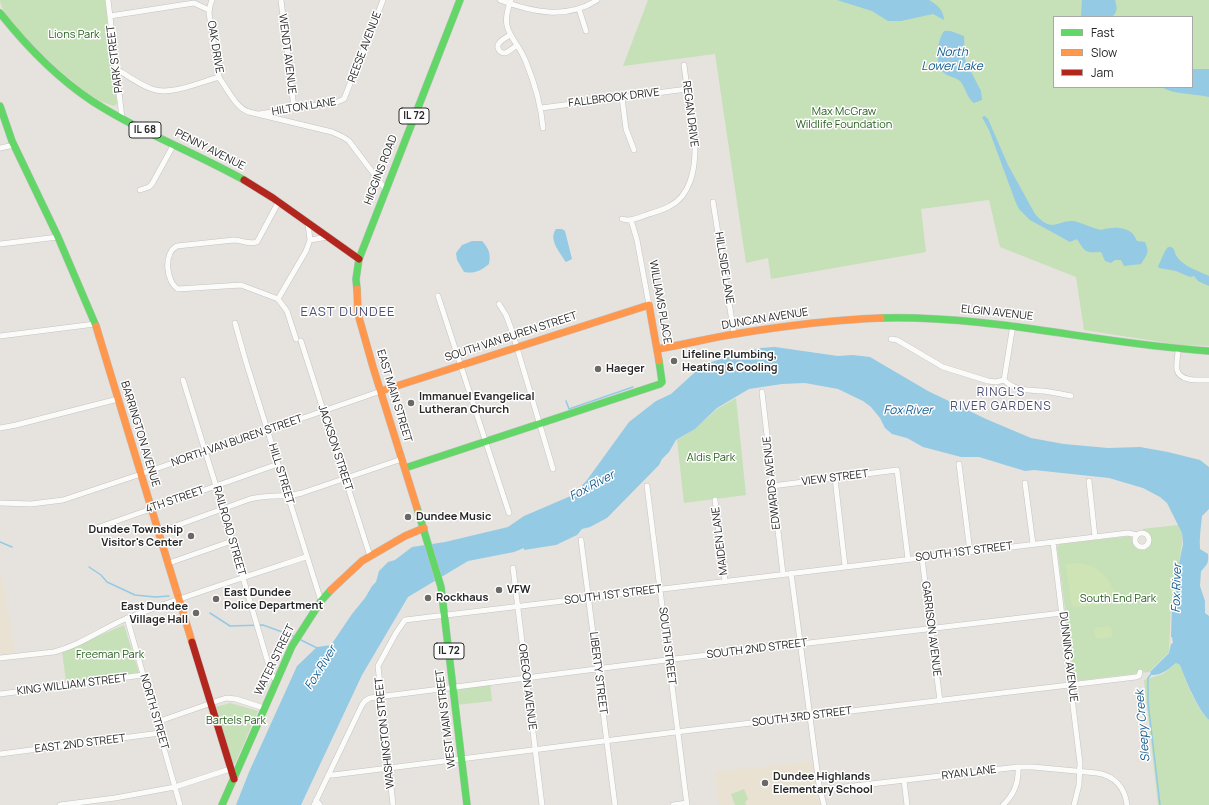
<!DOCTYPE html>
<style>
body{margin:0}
#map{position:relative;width:1209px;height:805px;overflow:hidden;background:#e6e3de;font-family:Manrope,sans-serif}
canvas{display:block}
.legend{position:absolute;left:1053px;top:16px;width:140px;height:72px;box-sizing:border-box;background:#fff;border:1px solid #a9a9a9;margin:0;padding:5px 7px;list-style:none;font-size:12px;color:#282828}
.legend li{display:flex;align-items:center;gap:8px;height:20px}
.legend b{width:20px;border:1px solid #a9a9a9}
</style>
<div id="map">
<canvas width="1209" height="805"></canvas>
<ul class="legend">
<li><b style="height:5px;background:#63d668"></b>Fast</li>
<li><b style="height:5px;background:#ff974d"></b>Slow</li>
<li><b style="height:5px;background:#b3261e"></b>Jam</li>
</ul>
</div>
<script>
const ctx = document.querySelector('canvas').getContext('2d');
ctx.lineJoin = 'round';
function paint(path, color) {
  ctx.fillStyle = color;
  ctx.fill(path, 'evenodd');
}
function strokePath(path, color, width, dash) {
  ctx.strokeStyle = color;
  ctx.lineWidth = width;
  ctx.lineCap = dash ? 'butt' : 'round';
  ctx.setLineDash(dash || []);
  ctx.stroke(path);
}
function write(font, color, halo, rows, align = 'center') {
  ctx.font = font + ' Manrope,sans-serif';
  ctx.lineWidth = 3;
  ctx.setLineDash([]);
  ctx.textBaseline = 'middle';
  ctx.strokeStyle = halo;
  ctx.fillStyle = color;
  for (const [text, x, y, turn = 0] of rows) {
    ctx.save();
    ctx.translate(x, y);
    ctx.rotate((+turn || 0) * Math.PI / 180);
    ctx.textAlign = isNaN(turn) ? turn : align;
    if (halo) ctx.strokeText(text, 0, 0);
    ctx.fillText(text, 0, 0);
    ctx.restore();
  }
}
paint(new Path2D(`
 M0 568 15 652 0 654Z
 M812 761 817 797 820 805H719L715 772Z`), '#e9e2d2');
paint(new Path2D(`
 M0 0H105L117 104 114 106C109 104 104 103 100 101 79 90 0 21 0 0Z
 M648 0H1209V346L1180 345 1084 330 1076 277 1000 247 989 200 921 209 926 252 771 279 768 258 746 263 715 54 623 66ZM1054 17H1192V87H1054Z
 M736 398 746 495 684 503 677 440 695 429 717 409Z
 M1178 525 1182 533V543L1179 564V579L1171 603 1169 652 1149 672 1075 681 1074 679 1057 547 1060 544 1131 536 1136 547 1144 550 1150 546 1152 539 1149 534 1142 529Z
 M124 625 139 673 66 681 62 652Z
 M1176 663 1180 665C1185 680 1197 710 1209 720V805H1158L1144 680 1163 674Z
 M490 683 492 701 456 705 453 688Z
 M230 703 258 711 235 764H232L216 707Z
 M744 789 748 799 745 802 746 805H735L731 794Z`), '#c6e0b8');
paint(new Path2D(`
 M1075 563C1098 563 1113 579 1116 602L1077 607 1073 606 1071 602 1066 564Z
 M1111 626 1112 637 1096 639 1094 628Z`), '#cfe4b5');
paint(new Path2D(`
 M837 0H929C936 4 944 10 944 20L933 14 901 21H888L872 11Z
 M1082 0H1115C1117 7 1118 12 1112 17H1082L1081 15Z
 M944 31C952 30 957 34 964 36L965 60 981 91 982 100 974 103C967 98 966 89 961 82 956 77 949 77 944 73 934 64 937 41 944 31Z
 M1192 69H1209V97C1193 93 1175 95 1161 87H1192Z
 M985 116 988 119 1008 165 1035 214C1053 234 1056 220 1074 221 1079 222 1095 229 1101 230 1110 227 1124 226 1132 233 1134 235 1136 239 1137 241L1145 242C1150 253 1147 254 1141 264L1124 266 1121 260H1115L1111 263 1105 261 1101 252C1085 253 1085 252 1077 239L1070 242 1030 220 1019 209 1016 203 989 130 983 119 982 117Z
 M556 229H562L565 231 572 259 566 262 565 261C560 252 548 240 556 229Z
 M472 241H482C489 249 491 253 489 264 480 271 475 274 464 272L457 260 456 253 462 245Z
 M1168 247H1171L1174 249C1176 264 1196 270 1209 276V286L1198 281 1194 276 1190 277 1176 271 1159 268 1158 266C1162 259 1163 253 1168 247Z
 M775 347 838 356 853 355 870 357 928 391 986 419 1031 438 1064 444 1108 448 1140 447 1168 452 1200 460 1209 467V509L1202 516C1201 527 1199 538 1200 549L1208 554C1209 563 1207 565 1201 571L1200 586 1205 601V613L1209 616V720C1198 710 1185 679 1180 665L1176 663C1168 669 1163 675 1152 675L1150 672 1169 653 1171 644 1173 643 1172 637H1171L1172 603 1179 580V564L1183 544 1182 533 1167 503 1160 497 1143 488 1109 478 1034 470 1025 471 979 457H961L923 447 907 438 892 434 885 428 880 418 871 407 863 401 838 389 805 383 782 384 749 389 717 408 695 429 676 440 669 452 662 459 659 465 607 518 590 527 582 529 577 535 556 545 524 550V548L514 552 468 561 408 597 362 675 301 805H236L249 772 297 666 317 647 331 645 352 614 365 598 372 586 376 582 379 571 388 562 395 560 412 547 445 542 508 527 524 516 573 495 587 480 629 422 656 401 671 394 704 364 760 348Z`), '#94cae4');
strokePath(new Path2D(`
 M566 401 569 409 633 387
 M0 542 12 547
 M89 567 101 575 107 582 135 595 155 597 169 596
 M210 613 230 626 263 625 296 637
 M299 639 317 648
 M1152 673 1148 678V702L1160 805`), '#94cae4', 1.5);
const street = new Path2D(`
 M108 0 122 118
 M212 0 210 6 209 13 218 74 220 79C228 90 236 108 249 112L332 132 343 137 349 141 386 190
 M281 0 294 108
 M500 0C531 12 567 20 597 0
 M511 0C498 33 516 36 526 62 535 84 541 104 543 128
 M579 9 586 31
 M110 16 194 3 209 10
 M510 35C506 38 494 43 499 50 500 52 503 53 505 53 508 52 513 48 516 46
 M117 69C128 76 140 85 152 89 170 96 201 82 219 77
 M622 98 626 129 634 150
 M541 108 687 89
 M259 114 337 102 344 99 383 0
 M0 148 14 145
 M140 190 149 187 152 184 174 144
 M279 201 257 242C248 245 243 240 234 240L177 246C163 253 166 282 178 289L241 285 278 299 287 311 296 339
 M713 202 734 334
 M622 219C631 222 640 217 649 214 656 212 663 210 670 206 690 196 695 170 695 149L684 65
 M631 220 637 240 649 305
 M310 240 328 237
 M0 244 58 237
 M438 296 509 513
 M278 299 306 251 310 240 308 224
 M499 304 506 315 512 331 553 469
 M235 323 246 362 321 601
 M0 336 95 324
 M891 339 897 340 943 367 988 381 996 382 1004 380C1015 391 1028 390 1043 391 1052 392 1061 394 1071 396
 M301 341 370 556
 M1178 350C1178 356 1176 364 1177 370 1180 382 1200 380 1209 380
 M183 380 216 486 271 673 274 678 277 679
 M1004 380 1013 325
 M762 392 783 574
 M0 428 16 425 118 399
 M959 464 970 552
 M835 478 845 566
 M1089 481 1095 537
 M1025 483 1033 544
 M647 486 687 805
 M772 486 897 470 908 559
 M715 500 725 581
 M0 503 31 504 63 500 141 474 381 391
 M94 529 278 464
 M159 532 250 499C269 494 284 498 302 493L402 459
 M1135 540a7 7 0 1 1 14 0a7 7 0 1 1-14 0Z
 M581 540 615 805
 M1053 542 1080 763 1079 785 1074 805
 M922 558 940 701
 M169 563 232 541
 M513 568 542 805
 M791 573 819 785 824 805
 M127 618 180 805
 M0 658 54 652C82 645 104 627 130 617 188 595 248 576 306 557
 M0 694 143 675
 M157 722 226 698 236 699 264 708
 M0 754 160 733
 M328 775H333L684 731 1136 677 1139 676 1140 672
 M904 780 907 805
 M819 790 1018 767H1033L1097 773C1115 776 1125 788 1127 805
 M316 800 320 805
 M60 805 115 798 175 787 230 769
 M314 805 362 705 365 701 370 698 674 659 1062 613
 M393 805 378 666 396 633 405 620 1095 537 1128 533 1137 535
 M673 805 687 803
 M1003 805C1014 795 1019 782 1018 767`);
const fast = new Path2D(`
 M0 13C27 47 56 77 92 101 140 132 194 152 244 180
 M0 106 12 141 58 237 96 326
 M357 289 356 279 359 259 460 0
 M881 318C991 315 1099 344 1209 351
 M405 468 660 384 662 382 659 361
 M417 508 441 587 467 805
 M222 805 292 646 321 601 331 590`);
const slow = new Path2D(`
 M357 289 358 314 373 367 417 508
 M96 326 192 642
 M657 349C683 345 709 338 735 334 783 326 832 320 881 318
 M381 391 649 305 659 361
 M331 590 362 561 405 536 424 528`);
const jam = new Path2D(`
 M244 180 273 198 359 259
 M192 642 234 779`);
strokePath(street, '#c4c2c3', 6);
strokePath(fast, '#c4c2c3', 8);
strokePath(slow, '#c4c2c3', 8);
strokePath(jam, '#c4c2c3', 8);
strokePath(street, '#fbfbfa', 5);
strokePath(fast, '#63d668', 7);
strokePath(slow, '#ff974d', 7);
strokePath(jam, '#b3261e', 7);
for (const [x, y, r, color] of [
 [674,361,4,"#6a6968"],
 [598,369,4,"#6a6968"],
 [411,403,4,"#6a6968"],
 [408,517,4,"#6a6968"],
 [191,536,4,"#6a6968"],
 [499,590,4,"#6a6968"],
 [428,598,4,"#6a6968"],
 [216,599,4,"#6a6968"],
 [196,613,4,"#6a6968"],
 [765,783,4,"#6a6968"]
]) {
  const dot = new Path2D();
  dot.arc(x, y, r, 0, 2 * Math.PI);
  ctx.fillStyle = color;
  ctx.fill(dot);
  strokePath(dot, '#fff', 1.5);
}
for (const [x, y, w] of [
 [414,116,30],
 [145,130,32],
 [449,651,30]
]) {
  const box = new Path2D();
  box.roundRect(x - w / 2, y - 8, w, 16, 3);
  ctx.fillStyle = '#fff';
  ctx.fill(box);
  strokePath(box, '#282828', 1);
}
write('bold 10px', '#282828', null, [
 ["IL 72",414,116],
 ["IL 68",145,130],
 ["IL 72",449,651]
]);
write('11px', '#265f1d', '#fff', [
 ["Lions Park",74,35],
 ["Max McGraw",844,112],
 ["Wildlife Foundation",844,125],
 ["Aldis Park",711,458],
 ["South End Park",1118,599],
 ["Freeman Park",110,655],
 ["Bartels Park",236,721]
]);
write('11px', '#282828', '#fff', [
 ["OAK DRIVE",215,47,81],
 ["REESE AVENUE",365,47,-69],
 ["WENDT AVENUE",287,54,83],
 ["PARK STREET",115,59,-97],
 ["FALLBROOK DRIVE",614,98,-7],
 ["HILTON LANE",304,107,-9],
 ["REGAN DRIVE",690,114,83],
 ["PENNY AVENUE",210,150,27],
 ["HIGGINS ROAD",381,170,-69],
 ["HILLSIDE LANE",724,268,81],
 ["WILLIAMS PLACE",660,302,80],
 ["ELGIN AVENUE",997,313,6],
 ["DUNCAN AVENUE",765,319,-9],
 ["SOUTH VAN BUREN STREET",511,337,-18],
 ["EAST MAIN STREET",394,396,73],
 ["BARRINGTON AVENUE",140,434,73],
 ["NORTH VAN BUREN STREET",237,441,-19],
 ["JACKSON STREET",335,448,72],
 ["HILL STREET",281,474,73],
 ["VIEW STREET",835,478,-7],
 ["EDWARDS AVENUE",772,483,-96],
 ["4TH STREET",175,500,-19],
 ["RAILROAD STREET",229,531,74],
 ["MAIDEN LANE",720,541,-97],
 ["SOUTH 1ST STREET",964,552,-7],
 ["SOUTH 1ST STREET",613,595,-7],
 ["GARRISON AVENUE",931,629,83],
 ["SOUTH STREET",667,646,83],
 ["SOUTH 2ND STREET",757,649,-7],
 ["DUNNING AVENUE",1068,657,83],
 ["WATER STREET",275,660,-64],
 ["LIBERTY STREET",598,673,83],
 ["KING WILLIAM STREET",72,685,-7],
 ["OREGON AVENUE",527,687,83],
 ["NORTH STREET",154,712,74],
 ["SOUTH 3RD STREET",802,717,-7],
 ["WEST MAIN STREET",446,719,-97],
 ["WASHINGTON STREET",385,733,-96],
 ["EAST 2ND STREET",80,744,-7],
 ["RYAN LANE",969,773,-7]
]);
write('bold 11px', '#282828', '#fff', [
 ["Lifeline Plumbing,",682,355],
 ["Heating & Cooling",682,368],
 ["Haeger",606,369],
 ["Immanuel Evangelical",419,397],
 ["Lutheran Church",419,410],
 ["Dundee Music",416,517],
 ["Dundee Township",183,530,"right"],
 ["Visitor's Center",183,543,"right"],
 ["VFW",507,590],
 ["East Dundee",224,593],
 ["Police Department",224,606],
 ["Rockhaus",436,598],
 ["East Dundee",188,607,"right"],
 ["Village Hall",188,620,"right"],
 ["Dundee Highlands",773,777],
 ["Elementary School",773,790]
], 'left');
write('italic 12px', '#145c8f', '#fff', [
 ["North",952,53],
 ["Lower Lake",952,67],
 ["Fox River",908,411],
 ["Fox River",592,486,-28],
 ["Fox River",1177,588,-88],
 ["Fox River",321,668,-58],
 ["Sleepy Creek",1143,726,-95]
]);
ctx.letterSpacing = '1px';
write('12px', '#4b4f75', '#fff', [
 ["RINGL'S",1001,393],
 ["RIVER GARDENS",1001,407]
]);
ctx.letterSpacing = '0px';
ctx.letterSpacing = '1px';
write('13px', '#4b4f75', '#fff', [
 ["EAST DUNDEE",348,312]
]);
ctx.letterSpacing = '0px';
</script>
